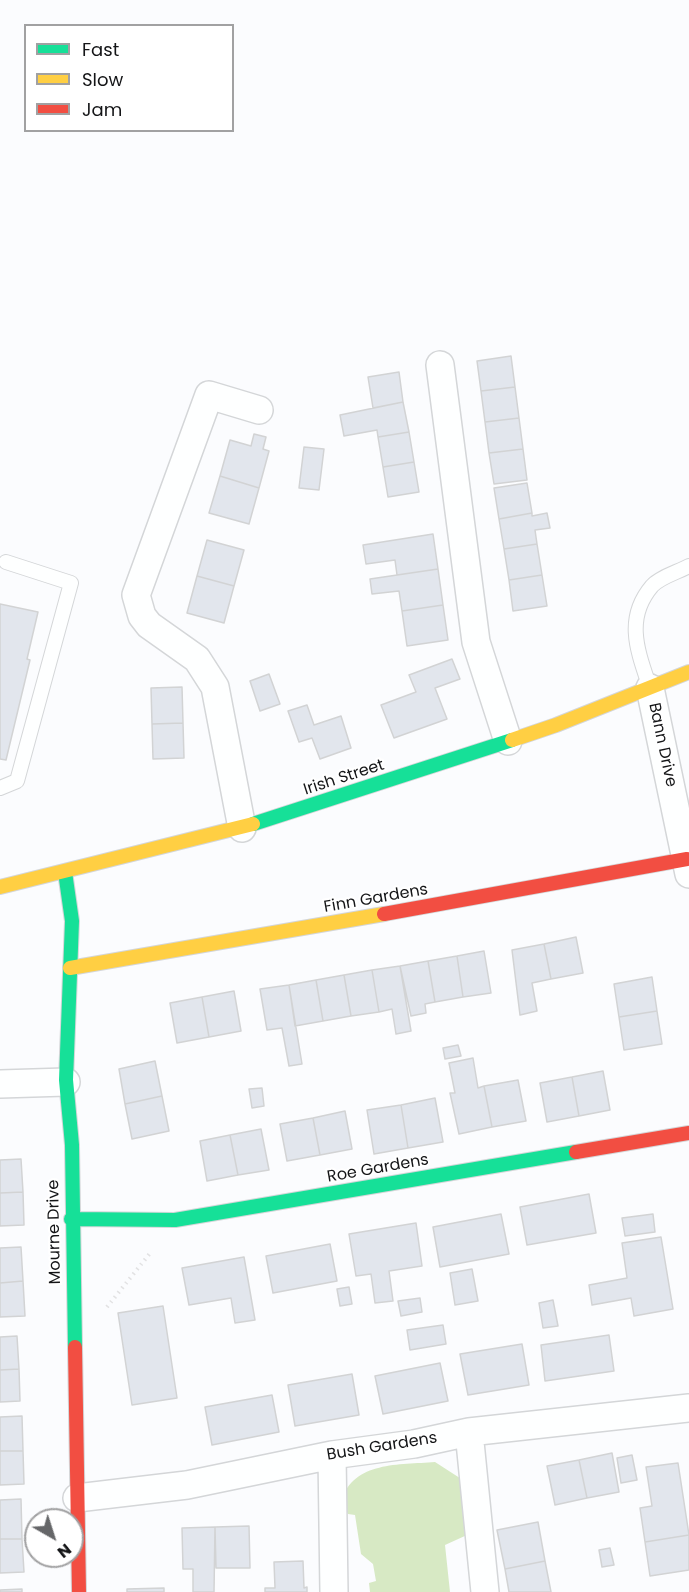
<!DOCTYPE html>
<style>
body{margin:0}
#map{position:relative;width:689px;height:1592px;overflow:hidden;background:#fbfcfe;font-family:Poppins,sans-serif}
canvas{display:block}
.legend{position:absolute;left:24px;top:24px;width:210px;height:108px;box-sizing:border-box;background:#fff;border:2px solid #a1a1a2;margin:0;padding:8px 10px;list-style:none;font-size:18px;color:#141517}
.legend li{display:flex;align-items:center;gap:12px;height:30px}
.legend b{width:30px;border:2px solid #a1a1a2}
.north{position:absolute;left:24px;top:1508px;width:60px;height:60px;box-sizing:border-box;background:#fff;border:2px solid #a1a1a2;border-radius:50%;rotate:141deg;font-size:16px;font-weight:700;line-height:24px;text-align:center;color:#141517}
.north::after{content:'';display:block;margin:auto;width:21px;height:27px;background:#656668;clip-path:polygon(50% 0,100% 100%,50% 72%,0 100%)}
</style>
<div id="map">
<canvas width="689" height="1592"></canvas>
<ul class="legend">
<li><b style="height:8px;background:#16e098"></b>Fast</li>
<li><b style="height:8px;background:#ffcf43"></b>Slow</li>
<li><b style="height:8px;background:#f24e42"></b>Jam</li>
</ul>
<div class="north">N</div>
</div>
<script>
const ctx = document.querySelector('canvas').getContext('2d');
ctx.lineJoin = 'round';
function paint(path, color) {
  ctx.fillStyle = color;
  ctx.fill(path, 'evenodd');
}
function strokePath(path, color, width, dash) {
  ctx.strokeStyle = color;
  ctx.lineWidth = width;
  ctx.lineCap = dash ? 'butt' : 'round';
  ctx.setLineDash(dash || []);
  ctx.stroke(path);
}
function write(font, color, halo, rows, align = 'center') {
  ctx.font = font + ' Poppins,sans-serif';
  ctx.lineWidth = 4.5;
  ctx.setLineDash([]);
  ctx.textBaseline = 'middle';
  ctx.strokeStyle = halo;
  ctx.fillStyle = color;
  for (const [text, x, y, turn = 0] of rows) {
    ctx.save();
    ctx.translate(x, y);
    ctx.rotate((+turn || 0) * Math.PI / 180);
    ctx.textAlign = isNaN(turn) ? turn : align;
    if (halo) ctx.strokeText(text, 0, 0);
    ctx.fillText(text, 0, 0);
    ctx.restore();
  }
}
paint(new Path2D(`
 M435 1462 466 1482 467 1535 445 1545 450 1592H370L369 1583 376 1581 373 1564 361 1554 355 1515 348 1514 341 1501C354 1461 399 1465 435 1462Z`), '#d7e9c4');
const building = new Path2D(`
 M511 356 515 387 481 391 477 361Z
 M399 372 403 402 373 408 368 377Z
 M515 387 519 418 485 422 481 391Z
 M403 402 409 432 378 437 377 430 344 436 340 415Z
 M519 418 523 449 489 453 485 422Z
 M409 432 414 462 383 467 378 437Z
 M254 434 266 437 263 449 269 451 259 488 220 476 230 440 251 446Z
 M304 447 324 449 319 490 299 488Z
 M523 449 527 480 494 484 489 453Z
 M414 462 419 492 388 497 383 467Z
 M220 476 259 488 249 524 209 513Z
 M527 483 532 513 499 519 494 488Z
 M532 513V516L547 513 550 528 535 530 537 544 504 549 499 519Z
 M433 534 438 569 397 575 395 560 366 564 363 545Z
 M207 540 244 550 234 586 197 576Z
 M537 544 542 575 509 580 504 549Z
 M438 569 443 605 402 611 399 591 372 594 370 579Z
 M542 575 547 606 513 611 509 580Z
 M197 576 234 586 224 623 187 613Z
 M0 604 38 612 27 659 30 660 6 760 0 759Z
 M443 605 448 640 407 646 402 611Z
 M452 659 460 679 435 688 447 719 394 738 381 705 416 692 409 675Z
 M269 674 280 704 260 711 250 681Z
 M182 687 183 723 152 724 151 688Z
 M307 705 314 725 341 716 351 748 320 759 312 738 299 742 288 711Z
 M183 723 184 758 153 759 152 724Z
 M576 937 583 973 551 979 544 944Z
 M544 944 551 979 532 983 537 1011 520 1015 512 950Z
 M484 951 491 993 463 997 457 956Z
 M457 956 463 997 435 1002 428 961Z
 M428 961 435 1002 425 1004 426 1013 411 1016 400 966Z
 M400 966 411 1031 396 1034 392 1009 379 1012 372 970Z
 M372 970 379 1012 351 1016 344 975Z
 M344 975 351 1016 323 1021 316 980Z
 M652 977 657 1011 619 1017 614 984Z
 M316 980 323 1021 295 1026 289 985Z
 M289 985 302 1064 289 1066 282 1028 267 1030 260 989Z
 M234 991 241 1031 209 1037 202 997Z
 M202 997 209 1037 177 1043 170 1003Z
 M657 1011 662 1044 624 1050 619 1017Z
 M458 1045 461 1056 445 1059 443 1048Z
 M473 1058 478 1088 484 1086 492 1127 459 1134 450 1093H455L449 1063Z
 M155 1061 162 1096 125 1104 119 1069Z
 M603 1071 610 1110 579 1116 572 1077Z
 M572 1077 579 1116 547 1122 540 1083Z
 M518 1080 526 1121 492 1127 484 1086Z
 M262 1088 264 1106 252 1108 249 1089Z
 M162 1096 169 1131 132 1139 125 1104Z
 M435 1098 443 1142 408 1148 401 1105Z
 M401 1105 408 1148 374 1154 367 1110Z
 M345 1111 352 1149 320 1155 313 1118Z
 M313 1118 320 1155 287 1161 280 1124Z
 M261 1129 269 1170 238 1175 230 1135Z
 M230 1135 238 1175 207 1181 200 1141Z
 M21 1159 23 1192 0 1193V1160Z
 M23 1192 24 1225 0 1226V1193Z
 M589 1194 596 1233 527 1245 520 1207Z
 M501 1214 509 1254 440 1267 433 1227Z
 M653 1214 655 1232 625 1236 622 1218Z
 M416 1223 422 1266 389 1271 393 1301 375 1303 371 1274 356 1276 349 1234Z
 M661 1237 673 1309 634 1316 631 1298 592 1305 589 1285 627 1278 622 1243Z
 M330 1244 337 1281 273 1293 266 1256Z
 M21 1247 23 1281 0 1283V1248Z
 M244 1257 255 1320 235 1323 231 1298 189 1305 182 1268Z
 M472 1269 478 1301 455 1305 450 1273Z
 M23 1281 25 1316 0 1317V1283Z
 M349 1287 352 1304 340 1306 337 1289Z
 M420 1298 422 1312 401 1316 398 1301Z
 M553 1300 558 1326 543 1328 539 1303Z
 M163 1306 177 1398 132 1405 118 1313Z
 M443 1325 446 1344 410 1350 407 1330Z
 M609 1335 614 1371 545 1381 541 1345Z
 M17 1336 19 1369 0 1370V1337Z
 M522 1344 529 1385 468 1395 460 1354Z
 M440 1363 448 1401 383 1414 375 1376Z
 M19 1369 20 1401 0 1402V1370Z
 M352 1374 359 1415 295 1426 288 1385Z
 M272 1395 279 1432 212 1445 205 1407Z
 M22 1416 23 1451H0V1417Z
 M0 1451H23L24 1484 0 1485Z
 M612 1453 619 1492 587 1498 579 1460Z
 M632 1455 637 1480 621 1483 617 1458Z
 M579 1460 587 1498 555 1505 547 1466Z
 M678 1463 689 1535 645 1542 640 1508 652 1506 646 1467Z
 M21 1499 22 1539H0V1500Z
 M538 1522 545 1561 505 1569 497 1530Z
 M249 1526 250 1568H216L215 1527Z
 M215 1527 214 1592H193V1569H183L182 1528Z
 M689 1535V1570L650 1576 645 1542Z
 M0 1539H22L24 1572 0 1573Z
 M610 1548 614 1565 602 1567 599 1550Z
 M303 1561 304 1588 307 1587V1592H265V1588H275L274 1562Z
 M545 1561 551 1592H509L505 1569Z
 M164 1588V1592H127V1589Z
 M22 1589V1592H0V1590Z`);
paint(building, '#e2e6ed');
strokePath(building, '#d2d3d4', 1.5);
const lane = new Path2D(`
 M650 688C638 652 624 619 652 586 660 577 678 572 689 566
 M0 788 17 781 71 583 6 562`);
const street = new Path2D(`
 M440 365 476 642 508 741
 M650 688 689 874
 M242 828 215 687 197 659 149 625 142 616 136 595 209 395 259 410
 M0 1084 66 1082
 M469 1432 485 1592
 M332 1455 334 1592
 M77 1498 187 1485 332 1455 414 1444 469 1432 689 1408`);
const fast = new Path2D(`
 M253 824 512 740
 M65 872 72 921 66 1080 72 1145 75 1347
 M71 1219 175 1220 576 1152`);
const slow = new Path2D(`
 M512 740 556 725 689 672
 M0 887 253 824
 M70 968 384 914`);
const jam = new Path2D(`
 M384 914 687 859
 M576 1152 689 1133
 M75 1347 79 1592`);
strokePath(lane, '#d4d6d8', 16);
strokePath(street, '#d4d6d8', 30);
strokePath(fast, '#d4d6d8', 16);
strokePath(slow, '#d4d6d8', 16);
strokePath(jam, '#d4d6d8', 16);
strokePath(new Path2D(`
 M107 1307 151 1252`), '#e2e2e3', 4, [1.5, 4.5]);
strokePath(lane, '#feffff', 14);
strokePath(street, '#feffff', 27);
strokePath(fast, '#16e098', 14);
strokePath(slow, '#ffcf43', 14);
strokePath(jam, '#f24e42', 14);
write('16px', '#141517', '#fff', [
 ["Bann Drive",662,745,78],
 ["Irish Street",344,778,-18],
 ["Finn Gardens",376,899,-10],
 ["Roe Gardens",378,1169,-10],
 ["Mourne Drive",55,1232,-91],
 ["Bush Gardens",382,1447,-9]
]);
</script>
